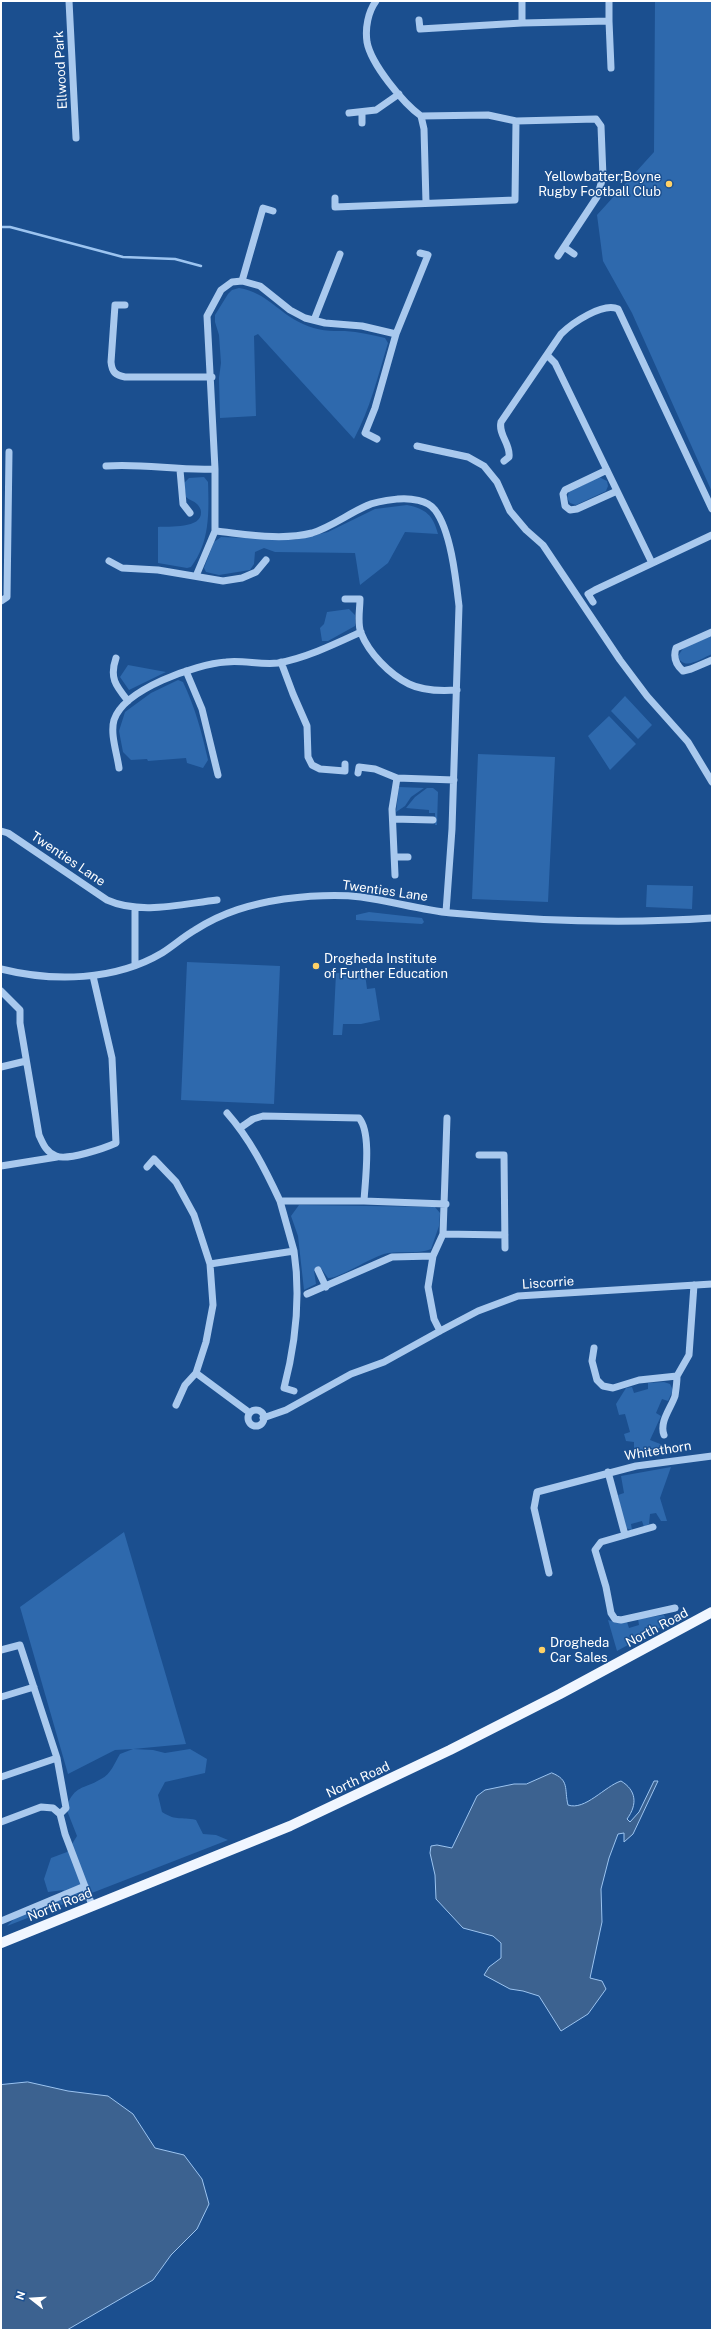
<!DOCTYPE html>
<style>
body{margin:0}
#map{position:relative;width:713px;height:2331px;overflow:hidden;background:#1b4f8f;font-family:"Public Sans",sans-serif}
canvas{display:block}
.frame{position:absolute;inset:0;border:2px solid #fff;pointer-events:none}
.north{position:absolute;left:12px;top:2279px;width:40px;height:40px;-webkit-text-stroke:3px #1b4f8f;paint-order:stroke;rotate:287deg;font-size:11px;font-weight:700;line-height:16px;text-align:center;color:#fff}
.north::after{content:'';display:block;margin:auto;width:14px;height:18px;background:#fff;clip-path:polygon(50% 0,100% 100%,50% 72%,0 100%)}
</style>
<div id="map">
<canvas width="713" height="2331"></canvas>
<div class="frame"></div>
<div class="north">N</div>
</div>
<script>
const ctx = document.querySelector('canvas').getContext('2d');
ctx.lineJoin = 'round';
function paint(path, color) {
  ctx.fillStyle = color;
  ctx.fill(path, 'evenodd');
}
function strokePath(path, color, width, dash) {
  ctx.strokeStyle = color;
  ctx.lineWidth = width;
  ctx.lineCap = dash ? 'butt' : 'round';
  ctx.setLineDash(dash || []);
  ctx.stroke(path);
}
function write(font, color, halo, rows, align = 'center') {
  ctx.font = font + ' "Public Sans",sans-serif';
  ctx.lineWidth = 3;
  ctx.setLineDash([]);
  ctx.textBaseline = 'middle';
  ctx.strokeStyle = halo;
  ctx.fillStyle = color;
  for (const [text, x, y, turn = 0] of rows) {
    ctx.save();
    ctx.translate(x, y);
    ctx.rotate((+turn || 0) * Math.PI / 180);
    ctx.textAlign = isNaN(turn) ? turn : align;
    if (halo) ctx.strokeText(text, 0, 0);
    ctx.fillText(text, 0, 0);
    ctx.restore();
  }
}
paint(new Path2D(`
 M655 1H712V492L632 313 603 261 597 215 654 152Z
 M239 288C268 293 278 313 303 324 317 331 331 331 345 331 359 332 372 335 385 338L388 343C378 376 370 409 354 439L258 334 254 336 256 416 220 418 219 378 221 363 219 335 215 322V315L228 294 232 290Z
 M204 477 208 482C209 513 210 542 191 567L187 568 158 563V527C169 526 202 529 201 512 201 509 199 506 197 504 194 501 189 500 186 497L184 483 189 478Z
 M599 477 607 481 608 486 606 491 576 505 570 503 567 498 569 492Z
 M407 505C426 509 433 515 438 534L405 532 388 563 360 585 355 553 275 552 264 548 255 552 254 564 250 570 219 575 206 572 204 568 214 542 221 537 295 540 328 532 375 509Z
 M349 609 355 615V626L328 641H322L320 628 324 624 327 612Z
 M712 636V654C702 658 683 672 678 656L684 647Z
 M128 665 166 672 129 690 120 677Z
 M178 680 183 682C195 707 202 733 208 760L203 768 187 763 186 758 148 761 147 759 131 760 123 752 119 731 125 712 151 693Z
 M625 696 652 725 638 739 611 711Z
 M609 716 636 744 610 770 588 736Z
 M478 754 555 757 548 902 472 899Z
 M399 787 424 788 411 797 405 806 396 812Z
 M427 788H433L438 792 437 825H435V813H429V810L406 808 415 797Z
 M647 885 693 886 692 909 646 907Z
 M369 912 422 918 424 922 422 924 356 920V915Z
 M187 962 280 966 274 1104 181 1100Z
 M336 973 365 974 367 989 375 988 380 1020 361 1024H343L342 1035H333Z
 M299 1205 435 1207 440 1213 439 1226 431 1249C417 1255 399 1250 384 1254 370 1258 338 1279 328 1278L321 1268 314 1271 316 1284 304 1290 298 1236 291 1216Z
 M664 1382 670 1384 673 1390 668 1401 662 1399 656 1413 661 1416 650 1440 668 1447 667 1451 634 1456V1442L626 1441 624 1434 630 1432 625 1414 619 1415 616 1404 626 1388 632 1387 634 1393 648 1389V1383Z
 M671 1467 660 1498 667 1521H661L656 1513 650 1514 649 1524 644 1527 642 1521 631 1524 632 1530 625 1528 618 1495 624 1493 621 1476Z
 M124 1532 186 1744 133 1749 153 1750 165 1753 190 1749 207 1759 205 1773 165 1782 158 1795 162 1812C178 1822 180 1816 196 1820L203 1834 216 1835 228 1840 7 1926 24 1909 54 1899 64 1890 48 1892 44 1879 51 1858 67 1852 77 1836 66 1808C75 1784 83 1790 101 1779 111 1774 114 1764 120 1754L133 1749 115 1750 68 1774 20 1607Z
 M664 1615 668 1623 617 1651 608 1620 617 1623 627 1622 629 1628 639 1625 638 1619Z`), '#2e69ad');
const water = new Path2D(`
 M552 1773C570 1780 564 1789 568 1805 585 1811 605 1786 621 1781 636 1790 638 1804 627 1819L630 1822 639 1812 654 1781H658L633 1834 624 1842V1833L618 1834 609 1858 601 1889 602 1922 590 1978 602 1981 606 1989 588 2014 561 2031 539 1996 523 1991 510 1989 484 1975 489 1967 501 1958V1943L493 1936 463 1928 436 1899 435 1875 430 1853 431 1846 437 1845 452 1848 477 1796 485 1790 514 1784H526Z
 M28 2082 68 2091 108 2096 133 2114 155 2148 184 2155 202 2179 209 2204 197 2229 171 2255 153 2280 67 2330H1V2085Z`);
paint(water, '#3c6290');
strokePath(water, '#9cc4f0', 1);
strokePath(new Path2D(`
 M1 227H10L123 257 175 259 201 266`), '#9cc4f0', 2.5);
strokePath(new Path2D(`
 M69 1 76 138
 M376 1C368 12 365 28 367 42 371 64 403 103 421 116L488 115 516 121 596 119 601 126 603 177 597 197 558 256
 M419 20 420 29 522 23V1
 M609 21V1
 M522 23 609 21 611 68
 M349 113 376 110 399 94
 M421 116 424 129 426 203
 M362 123V113
 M335 198V207L515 200 516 121
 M564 247 574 254
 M242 281 263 208 273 211
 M125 305H115L111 362C112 372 115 375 125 377H212
 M314 320 340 254
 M548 356 555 363 652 563
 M377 439 365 433 375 408 396 334 428 255 420 253
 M417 446 468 457 484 466 497 482 510 511 526 530 543 545 620 660 647 696 688 742 712 782
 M504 461 509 457C511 444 498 435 501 422L561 334C572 323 603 302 618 309L712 509
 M106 466C143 463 178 471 215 469
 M180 470 183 504 190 513
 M607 470 565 490 563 494 565 506 570 510 577 509 617 491
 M215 531C245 534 281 541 312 533 331 527 348 514 366 506 376 501 388 500 398 499 410 498 428 500 435 510 451 531 456 580 459 606L452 829 446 912
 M109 561 122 568 158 570 223 581 242 578 256 572 266 560
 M196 576 215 531V469L207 316 221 290 232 282 242 281 260 286 290 310 305 318 325 323 362 326 396 334
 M345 599H360C360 609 357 623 361 633 369 653 389 674 409 684 423 691 442 691 457 690
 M1 601 7 597 9 452
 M593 602 588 594 595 590 712 535
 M712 632 676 648C673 657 675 664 683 671L691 669 712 660
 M116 658C109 678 116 686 128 701
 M281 662 293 694 307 726 308 757 312 765 320 769 345 771V764
 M186 671 202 709 218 775
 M119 768C117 753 110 734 114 720 124 689 196 664 226 662 243 660 261 665 278 663 306 658 335 644 361 632
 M358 773 359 767 375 769 397 778 454 780
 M393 819 433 820
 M1 831 8 833 107 900C140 915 182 904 217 900
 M395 857H408
 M395 875 392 809 397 778
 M135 965V907
 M1 969C53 982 115 981 162 953 173 946 183 937 195 930 223 912 251 904 284 899 308 896 336 894 361 897 391 901 421 910 451 913 538 921 626 924 712 918
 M1 991 20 1010V1023L39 1135C43 1144 46 1152 56 1156 67 1161 105 1148 116 1143L112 1058 93 976
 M1 1067 26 1061
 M227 1113C250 1139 265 1169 280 1201H364
 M447 1118 443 1234 433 1256 428 1287 434 1319 440 1331 478 1311 518 1296 712 1284
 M240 1128 253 1119 263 1116 359 1118C372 1133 365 1181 364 1201L446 1204
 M479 1155H504L505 1248
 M1 1166 57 1157
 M147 1167 154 1159 176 1182 194 1215 210 1264 294 1251 280 1201
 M443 1234 505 1235
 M294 1251C301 1298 296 1342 284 1388L294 1391
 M318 1270 326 1287
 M307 1294 392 1257 433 1256
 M594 1348 592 1361 597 1380 603 1386 613 1388 639 1380 677 1376 689 1355 694 1285
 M196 1373 250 1413
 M176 1405 185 1385 196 1373 206 1342 213 1305 210 1264
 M248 1418a8 8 0 1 1 16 0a8 8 0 1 1-16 0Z
 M263 1418 286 1410 351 1374 384 1362 440 1331
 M664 1435C659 1422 671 1408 675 1396 676 1389 677 1383 677 1376
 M608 1472 625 1535
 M653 1527 601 1542 595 1550 606 1587 611 1613 615 1619 621 1620 675 1608
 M549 1573 534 1508 537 1492 636 1466 712 1456
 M1 1650 20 1645 57 1758
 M1 1697 34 1687
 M1 1777 57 1758 66 1808 60 1814
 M1 1822 41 1807 53 1808 60 1814 65 1834 92 1905
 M1 1921 85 1886`), '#a9c9ee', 7);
strokePath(new Path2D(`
 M1 1943 290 1826 450 1750 560 1694 712 1612`), '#f0f6ff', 10);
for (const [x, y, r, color] of [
 [669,184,4,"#ffd166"],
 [316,966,4,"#ffd166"],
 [542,1650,4,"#ffd166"]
]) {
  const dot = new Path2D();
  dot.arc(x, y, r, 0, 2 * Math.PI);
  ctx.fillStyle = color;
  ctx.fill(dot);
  strokePath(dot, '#1b4f8f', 1.5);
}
write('13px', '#fff', '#1b4f8f', [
 ["Ellwood Park",61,70,-93],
 ["Twenties Lane",68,859,34],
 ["Twenties Lane",385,891,8],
 ["Liscorrie",548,1283,-4],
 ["Whitethorn",658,1451,-9],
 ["North Road",657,1628,-28],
 ["North Road",358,1780,-25],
 ["North Road",60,1905,-22]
]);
write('13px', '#fff', '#1b4f8f', [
 ["Yellowbatter;Boyne",661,177,"right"],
 ["Rugby Football Club",661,192,"right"],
 ["Drogheda Institute",324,959],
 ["of Further Education",324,974],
 ["Drogheda",550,1643],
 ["Car Sales",550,1658]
], 'left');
</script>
